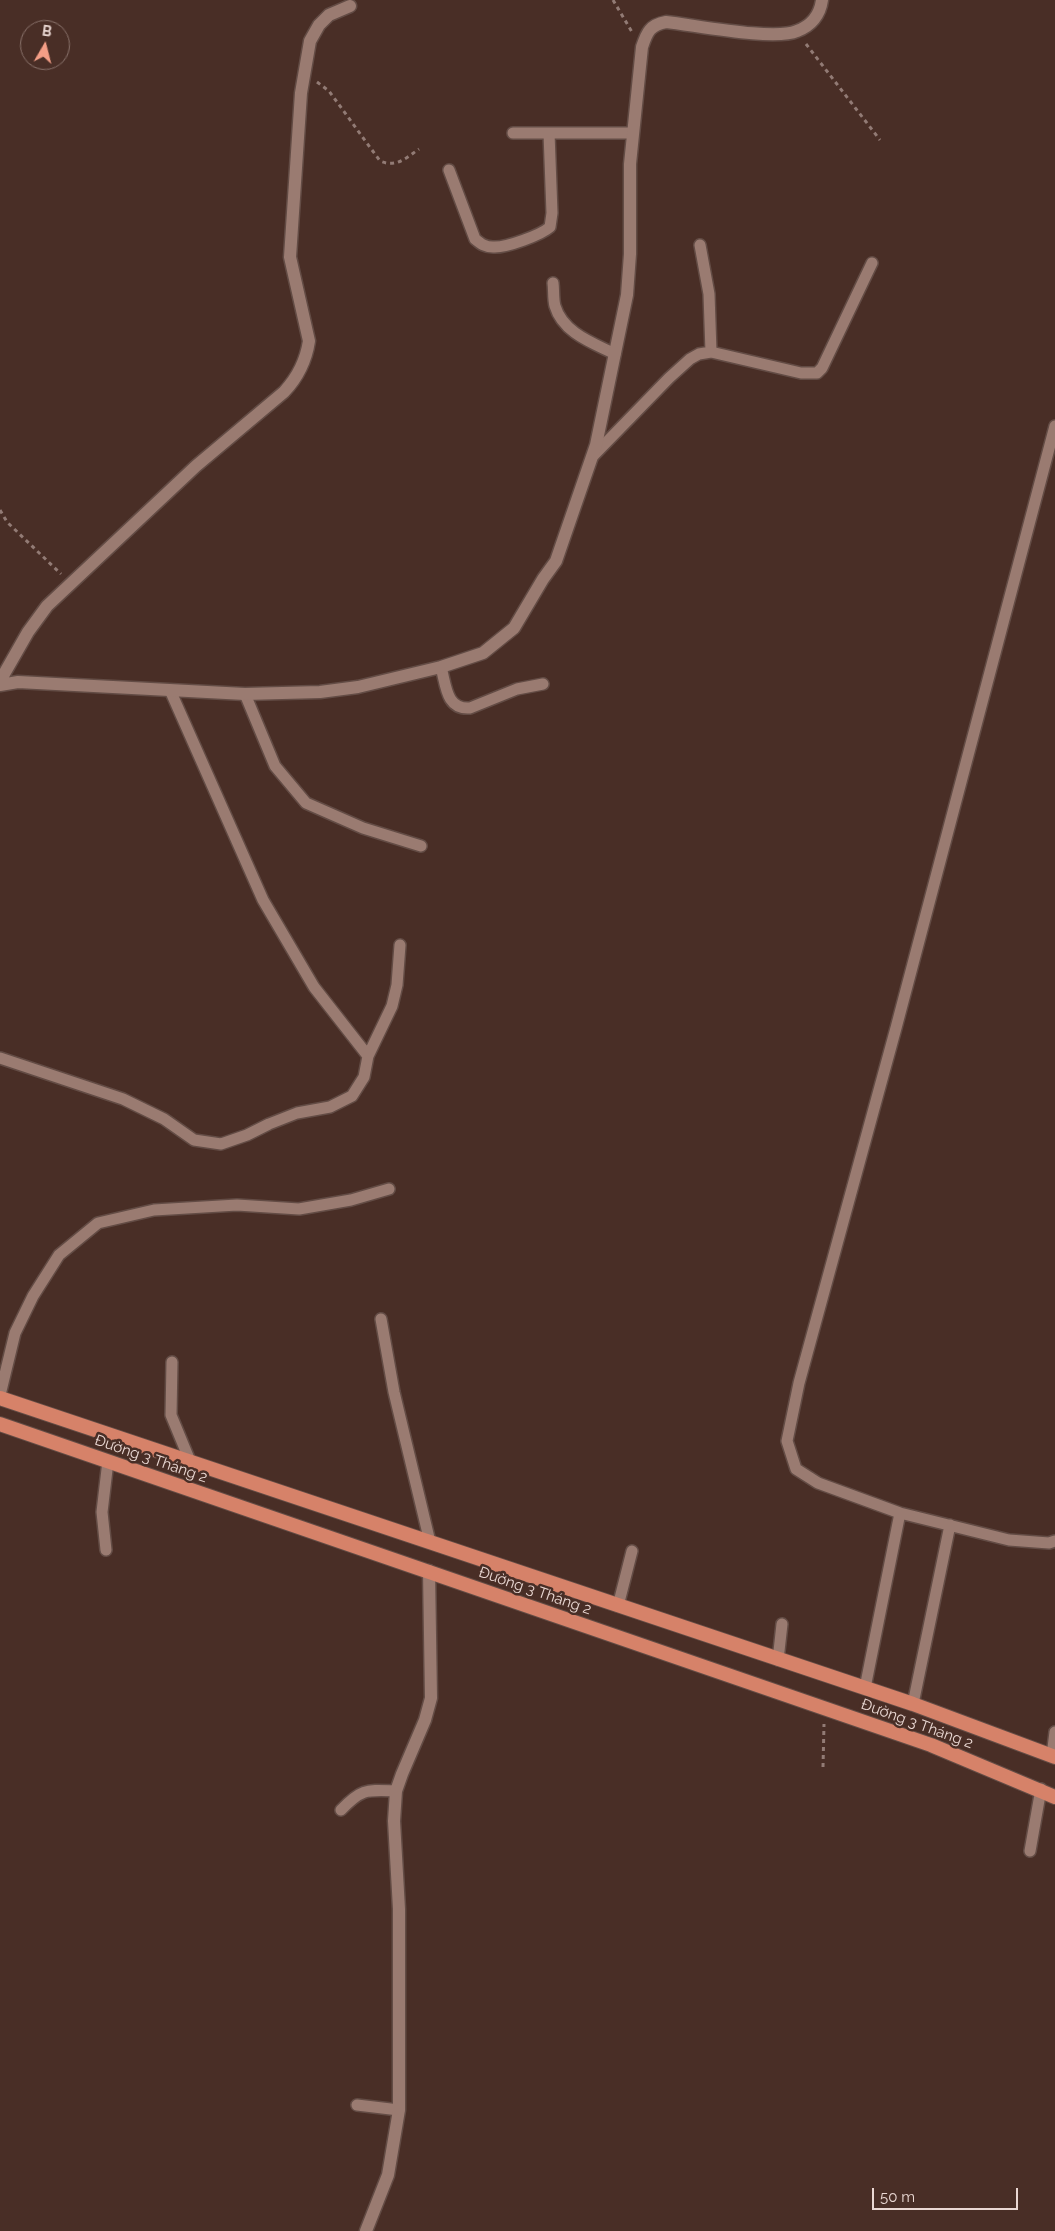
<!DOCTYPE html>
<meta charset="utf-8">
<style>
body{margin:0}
#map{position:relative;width:1055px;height:2231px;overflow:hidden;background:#492e26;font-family:Raleway,sans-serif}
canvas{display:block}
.north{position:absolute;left:20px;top:20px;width:50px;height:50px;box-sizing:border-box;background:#492e26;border:1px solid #89726b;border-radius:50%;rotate:8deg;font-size:14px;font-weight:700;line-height:20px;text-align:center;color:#ead8d3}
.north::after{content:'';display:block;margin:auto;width:18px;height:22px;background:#f49e86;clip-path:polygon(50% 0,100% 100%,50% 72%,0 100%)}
.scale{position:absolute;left:872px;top:2188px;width:146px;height:22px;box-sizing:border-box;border:2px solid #ead8d3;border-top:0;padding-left:6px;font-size:15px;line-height:18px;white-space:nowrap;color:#ead8d3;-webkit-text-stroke:4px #492e26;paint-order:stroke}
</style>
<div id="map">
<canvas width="1055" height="2231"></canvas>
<div class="north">B</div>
<div class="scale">50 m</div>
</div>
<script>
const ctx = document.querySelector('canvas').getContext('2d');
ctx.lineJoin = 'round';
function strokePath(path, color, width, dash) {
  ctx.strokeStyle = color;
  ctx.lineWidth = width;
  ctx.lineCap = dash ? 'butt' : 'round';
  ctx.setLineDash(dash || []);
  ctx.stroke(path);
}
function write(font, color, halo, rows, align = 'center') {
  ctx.font = font + ' Raleway,sans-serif';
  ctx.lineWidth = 5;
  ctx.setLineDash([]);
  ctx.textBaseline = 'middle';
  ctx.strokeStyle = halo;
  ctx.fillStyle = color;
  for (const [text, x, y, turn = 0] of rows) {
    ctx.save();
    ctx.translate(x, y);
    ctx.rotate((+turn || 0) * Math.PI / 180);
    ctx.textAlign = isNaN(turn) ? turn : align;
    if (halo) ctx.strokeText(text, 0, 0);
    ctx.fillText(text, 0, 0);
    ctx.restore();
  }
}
const service = new Path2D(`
 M513 133H632
 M449 170 475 239C481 244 485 247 493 247 506 248 541 235 550 227L552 213 549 133
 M700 245 709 294 711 352
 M553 283C554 290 553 299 555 306 563 333 593 343 615 354
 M1055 426 896 1028 799 1383 787 1441 796 1469 818 1483 900 1513 1009 1540 1049 1543 1055 1541
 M594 455 669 378 690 359 699 354 711 352 801 373H817L822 368 872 263
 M441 667C446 685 446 710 470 708L517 689 543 684
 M170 690 263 900 314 987 368 1056
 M245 694 275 766 306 803 363 828 421 846
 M0 1058 123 1099 164 1119 194 1140 221 1144 247 1135 269 1124 297 1113 330 1107 352 1096 364 1077 368 1056 392 1006 397 985 400 945
 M381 1319 394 1392 430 1542
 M172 1362 171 1415 190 1461
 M0 1395 15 1333 33 1296 59 1255 98 1223 154 1210 237 1205 299 1209 351 1200 389 1189
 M106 1550 102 1512 108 1461
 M618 1606 632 1551
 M778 1660 782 1624
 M865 1688 900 1513
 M913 1704 950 1525
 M1052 1756 1055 1732
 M341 1810C362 1788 367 1790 396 1791
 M1030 1851 1041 1789
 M357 2105 399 2110`);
const minor = new Path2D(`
 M0 681 28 632 47 606 196 466 284 392C298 377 306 361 309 341L290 257 301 93 310 41 319 25 329 15 350 6
 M0 685 18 682 245 694 320 692 358 687 441 667 483 653 514 628 543 579 556 561 596 445 627 295 630 254V164L642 47C647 32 650 25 666 22 695 25 774 41 797 31 811 26 820 15 822 0
 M366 2231 388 2175 399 2110V1909L394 1821 396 1791 402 1774 425 1720 431 1698 429 1571`);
const trunk = new Path2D(`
 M0 1398 913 1704 1055 1757
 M0 1424 931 1745 1055 1797`);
strokePath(service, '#634c45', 14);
strokePath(minor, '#634c45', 15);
strokePath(trunk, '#634c45', 16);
strokePath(new Path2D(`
 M613 0 632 32
 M806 44 880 140
 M317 82 329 91 380 161C396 168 406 158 419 149
 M0 510 7 522 61 574
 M823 1767 824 1724`), '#927b75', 3, [4, 4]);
strokePath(service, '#9a7b71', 11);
strokePath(minor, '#9a7b71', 12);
strokePath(trunk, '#d68269', 14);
write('15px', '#ead8d3', '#492e26', [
 ["Đường 3 Tháng 2",151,1459,19],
 ["Đường 3 Tháng 2",535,1591,19],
 ["Đường 3 Tháng 2",917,1724,20]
]);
</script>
